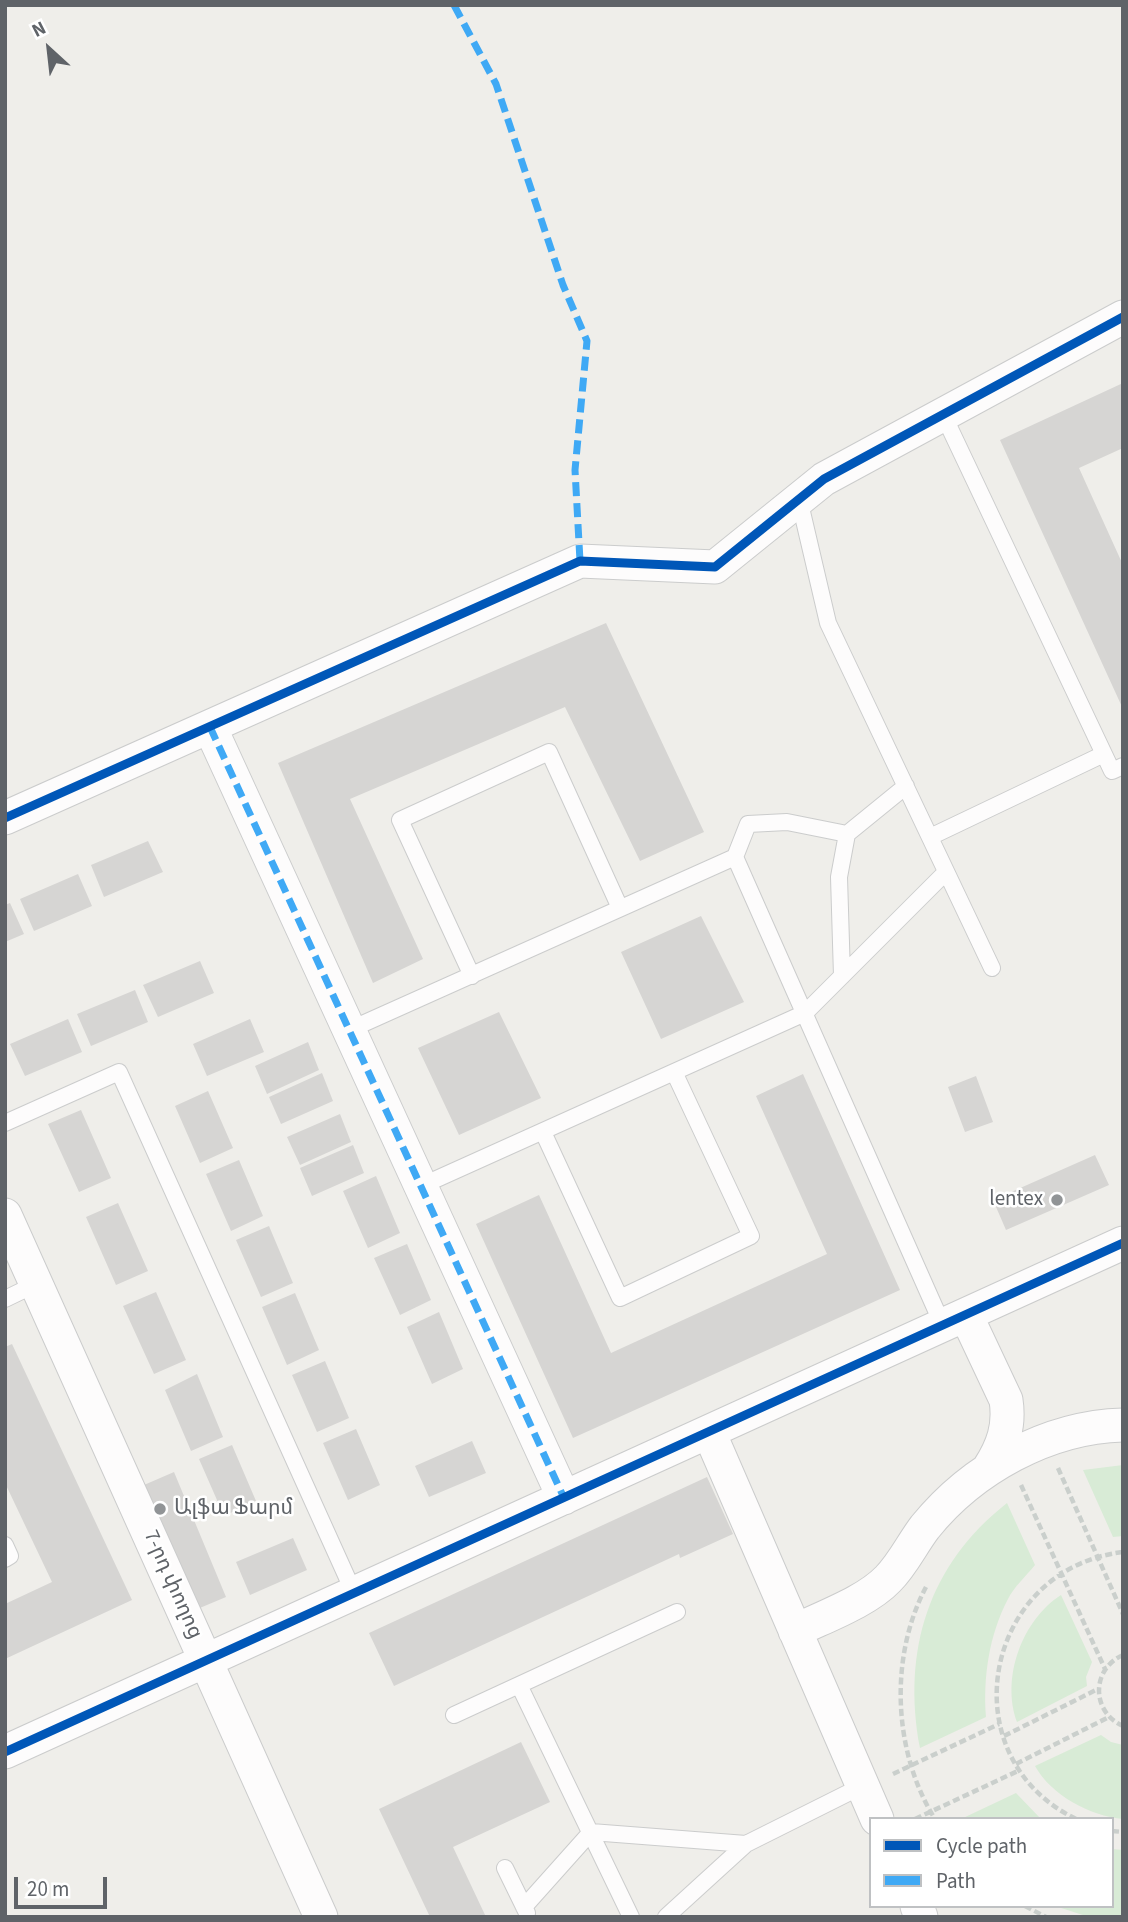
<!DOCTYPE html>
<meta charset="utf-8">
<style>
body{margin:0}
#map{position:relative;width:1128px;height:1922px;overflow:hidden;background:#efeeea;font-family:"Source Sans 3",sans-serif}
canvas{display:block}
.frame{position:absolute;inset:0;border:7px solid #5f6368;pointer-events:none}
.legend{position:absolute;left:869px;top:1817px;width:245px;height:91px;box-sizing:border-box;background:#fff;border:2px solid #bfc1c3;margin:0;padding:9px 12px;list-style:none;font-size:21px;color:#5f6368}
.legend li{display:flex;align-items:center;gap:14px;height:35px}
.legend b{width:35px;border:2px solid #bfc1c3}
.north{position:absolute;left:14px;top:14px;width:70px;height:70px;-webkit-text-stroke:5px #fff;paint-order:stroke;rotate:333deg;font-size:19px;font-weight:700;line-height:28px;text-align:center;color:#5f6368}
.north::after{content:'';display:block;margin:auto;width:24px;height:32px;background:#5f6368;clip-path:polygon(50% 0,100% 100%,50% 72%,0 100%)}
.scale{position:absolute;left:14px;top:1877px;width:93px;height:32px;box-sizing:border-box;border:4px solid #5f6368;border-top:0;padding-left:9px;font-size:21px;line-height:24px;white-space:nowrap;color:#5f6368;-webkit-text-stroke:5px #fff;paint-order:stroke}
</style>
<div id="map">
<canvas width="1128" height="1922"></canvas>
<div class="frame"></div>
<ul class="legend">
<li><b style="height:9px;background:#0057b8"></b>Cycle path</li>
<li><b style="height:9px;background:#3fa9f5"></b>Path</li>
</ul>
<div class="north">N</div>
<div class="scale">20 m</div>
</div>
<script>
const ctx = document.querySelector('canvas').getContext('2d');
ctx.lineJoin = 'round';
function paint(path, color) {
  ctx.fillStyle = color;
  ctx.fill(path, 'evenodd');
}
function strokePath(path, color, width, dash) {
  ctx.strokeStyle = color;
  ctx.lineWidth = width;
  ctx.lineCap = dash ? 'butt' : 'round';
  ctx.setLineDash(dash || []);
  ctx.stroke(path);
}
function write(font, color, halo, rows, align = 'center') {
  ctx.font = font + ' "Source Sans 3","Noto Sans Armenian",sans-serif';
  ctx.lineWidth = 5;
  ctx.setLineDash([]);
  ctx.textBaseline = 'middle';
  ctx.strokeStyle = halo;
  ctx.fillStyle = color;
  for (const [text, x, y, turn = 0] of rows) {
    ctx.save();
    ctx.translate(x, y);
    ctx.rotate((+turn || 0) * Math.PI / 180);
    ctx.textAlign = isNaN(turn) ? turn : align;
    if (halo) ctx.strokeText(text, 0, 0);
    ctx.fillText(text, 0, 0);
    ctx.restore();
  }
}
paint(new Path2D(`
 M1123 1465V1536L1113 1537 1083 1470Z
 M1007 1503 1035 1565C1026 1576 1014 1587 1008 1599 989 1635 983 1678 986 1717L920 1748C902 1651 928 1565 1007 1503Z
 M1061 1595 1092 1662 1086 1677 1087 1686 1017 1722C1001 1678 1022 1620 1061 1595Z
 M1101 1735 1111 1742 1123 1745V1819C1090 1816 1051 1795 1035 1766Z
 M1016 1793 1041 1819H961Z
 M1112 1849 1123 1850V1917H1089L1055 1906H1112Z`), '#d8ebd6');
paint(new Path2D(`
 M1123 383V448L1079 468 1123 565V709L1000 440Z
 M606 623 704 832 640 861 565 707 350 799 423 959 373 983 278 763Z
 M148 841 163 872 104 897 91 865Z
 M78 874 92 906 34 931 20 899Z
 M10 903 24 934 5 942V905Z
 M701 916 744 1002 661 1039 621 952Z
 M200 961 214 993 158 1017 143 985Z
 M135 990 148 1022 91 1046 77 1014Z
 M499 1012 541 1098 459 1135 418 1048Z
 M68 1019 82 1052 25 1076 10 1044Z
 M250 1019 264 1052 207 1076 193 1044Z
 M308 1042 319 1070 267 1094 255 1066Z
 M322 1073 333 1101 281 1124 269 1097Z
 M803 1074 900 1290 573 1438 476 1224 539 1195 611 1353 827 1254 756 1096Z
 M976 1076 993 1122 965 1132 948 1087Z
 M208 1091 233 1148 200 1163 175 1106Z
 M81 1110 111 1178 79 1192 48 1124Z
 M340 1114 351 1142 300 1165 287 1137Z
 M353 1145 364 1173 312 1196 300 1168Z
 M1095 1155 1109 1185 1006 1230 993 1200Z
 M239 1160 263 1216 231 1231 206 1174Z
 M376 1176 400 1233 368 1248 343 1191Z
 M118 1203 148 1271 116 1285 86 1217Z
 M269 1226 293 1283 261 1297 236 1240Z
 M407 1244 431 1300 400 1315 374 1258Z
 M156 1292 186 1360 154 1374 123 1306Z
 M295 1293 319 1350 287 1365 262 1307Z
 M439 1312 463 1369 432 1384 407 1327Z
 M12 1344 132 1600 5 1659V1604L52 1582 5 1483V1347Z
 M325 1361 349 1418 317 1432 292 1375Z
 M197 1374 223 1437 191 1451 165 1390Z
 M356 1429 380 1485 348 1500 323 1443Z
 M472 1441 486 1473 429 1497 415 1466Z
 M232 1445 256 1501 224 1516 199 1459Z
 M174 1472 226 1597 195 1610 144 1485Z
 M707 1477 733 1534 680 1558 679 1554 394 1686 369 1633Z
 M293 1538 307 1570 250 1595 236 1562Z
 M521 1742 550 1802 453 1847 486 1917H430L379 1809Z`), '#d6d5d3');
const service = new Path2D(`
 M943 414 1112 771 1123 766
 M799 499 828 623 992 968
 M930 837 1104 754
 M735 857 748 824 787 822 847 834 906 786
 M472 976 400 820 549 752 620 908
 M842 976 839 877 847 834
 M349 1030 735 857 943 1326
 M5 1123 119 1072 354 1593
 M543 1132 620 1298 751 1236 674 1072
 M421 1186 805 1013 946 872
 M5 1299 36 1284
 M5 1545 10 1556 5 1559
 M519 1685 631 1917
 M454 1715 677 1612
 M505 1868 527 1913
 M524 1907 591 1832 746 1844
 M666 1917 746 1844 862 1786`);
const minor = new Path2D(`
 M210 727 564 1498
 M5 818 580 561 715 567 824 479 1123 317
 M5 1215 321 1917
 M966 1315 1006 1400C1010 1426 1003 1446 989 1468
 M709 1432 877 1819
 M795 1631C823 1617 866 1602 888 1579 903 1564 912 1544 925 1527 972 1469 1047 1427 1123 1425
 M5 1752 1123 1243
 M917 1906 921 1917`);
strokePath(service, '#cbcccc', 18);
strokePath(minor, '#cbcccc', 35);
strokePath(new Path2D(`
 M1058 1468 1123 1614
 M1021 1485 1105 1669
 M926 1587C889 1657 893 1752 935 1819
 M1123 1655C1091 1669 1091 1712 1123 1726
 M1004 1736 1098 1689
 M1016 1764 1109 1717
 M893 1774 999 1724
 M915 1819 1020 1770
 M1076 1819C948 1757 983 1569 1123 1552
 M1112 1831 1123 1832
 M1025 1906 1046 1917`), '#cacfcc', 4.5, [7, 3.5]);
strokePath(service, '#fdfcfc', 16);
strokePath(minor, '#fdfcfc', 33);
strokePath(new Path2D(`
 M454 5 496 84 563 285 587 341 575 470 580 561
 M210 727 564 1498`), '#3fa9f5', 7, [14, 7]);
strokePath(new Path2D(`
 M5 818 580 561 715 567 824 479 1123 317
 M5 1752 1123 1243`), '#0057b8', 9);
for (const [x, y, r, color] of [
 [1057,1200,7,"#919496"],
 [160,1509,7,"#919496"]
]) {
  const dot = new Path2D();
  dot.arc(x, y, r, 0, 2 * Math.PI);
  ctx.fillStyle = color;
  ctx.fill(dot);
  strokePath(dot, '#fff', 2.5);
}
write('21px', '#5f6368', '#fff', [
 ["lentex",1043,1200],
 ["Ալֆա Ֆարմ",174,1509,"left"]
], 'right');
write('21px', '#5f6368', '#fff', [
 ["7-րդ փողոց",172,1585,66]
]);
</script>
